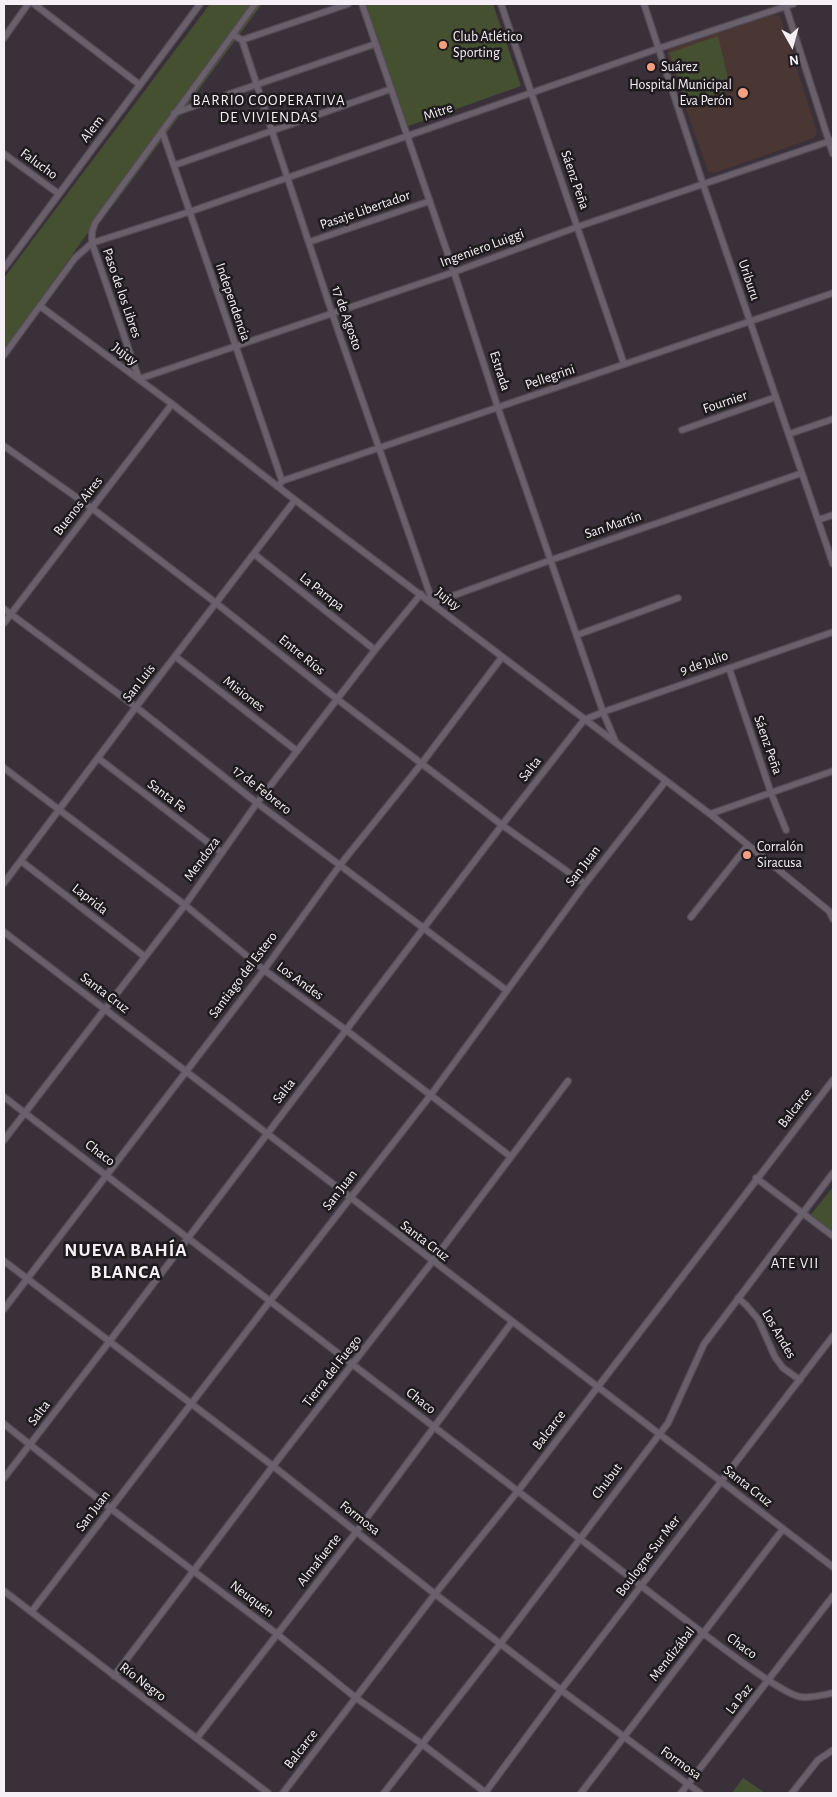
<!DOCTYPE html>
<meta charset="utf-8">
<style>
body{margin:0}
#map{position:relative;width:837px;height:1797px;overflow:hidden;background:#39303a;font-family:"Alegreya Sans",sans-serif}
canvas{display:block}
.frame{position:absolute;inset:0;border:5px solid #f6f0f6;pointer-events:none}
.north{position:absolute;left:767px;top:20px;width:50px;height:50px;-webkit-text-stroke:4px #1e1a1e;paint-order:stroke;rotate:173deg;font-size:14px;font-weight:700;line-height:20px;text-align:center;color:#f6f0f6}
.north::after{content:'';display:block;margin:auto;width:18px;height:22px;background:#f6f0f6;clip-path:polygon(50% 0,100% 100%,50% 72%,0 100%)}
</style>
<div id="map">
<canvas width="837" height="1797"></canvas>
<div class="frame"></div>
<div class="north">N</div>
</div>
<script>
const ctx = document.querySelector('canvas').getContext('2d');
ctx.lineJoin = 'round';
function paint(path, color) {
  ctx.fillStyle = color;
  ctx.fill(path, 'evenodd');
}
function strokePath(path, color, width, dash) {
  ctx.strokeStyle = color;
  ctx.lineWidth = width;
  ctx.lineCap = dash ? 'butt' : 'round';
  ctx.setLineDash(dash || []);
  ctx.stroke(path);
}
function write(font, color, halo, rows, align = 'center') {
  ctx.font = font + ' "Alegreya Sans",sans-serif';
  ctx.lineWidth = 5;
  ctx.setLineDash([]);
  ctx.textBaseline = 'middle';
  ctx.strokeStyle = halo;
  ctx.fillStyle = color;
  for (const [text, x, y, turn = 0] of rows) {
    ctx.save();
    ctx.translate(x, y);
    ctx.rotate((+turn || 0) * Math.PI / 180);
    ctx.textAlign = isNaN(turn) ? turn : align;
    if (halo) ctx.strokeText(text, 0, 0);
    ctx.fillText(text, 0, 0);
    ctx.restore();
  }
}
paint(new Path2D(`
 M773 15 780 16 817 132 814 138 714 173 708 171 667 55 669 49Z`), '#4a3632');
paint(new Path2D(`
 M210 4H262L115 203 89 231 4 351V278Z
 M365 4H493L521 86 408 126Z
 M718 36 731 91 687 101 669 53Z
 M833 1187V1236L809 1217Z
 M743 1778 765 1793H732Z`), '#455030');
const minor = new Path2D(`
 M34 4 140 85
 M362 4 454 272 498 408 603 712 616 743
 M501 4 624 364
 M644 4 703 184 833 564
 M785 4 833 154
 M793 4 660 48 189 212 92 243 139 379 454 272 577 227 833 140
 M233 35 242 40 348 4
 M4 38 28 4
 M242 40 332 313 433 603 551 560 802 473
 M174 113 375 44
 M162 131 282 481
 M4 154 59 194
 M175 165 391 89
 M309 242 430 201
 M4 268 200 4
 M40 306 172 404 295 500 710 814 829 911 833 919
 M4 355 75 258 92 243V232L95 223 255 4
 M682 430 776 397
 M789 434 833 419
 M4 446 93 509 216 603 337 699 502 825 585 884
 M278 487 282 481 833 293
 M818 520 833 515
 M254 554 375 650
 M4 609 136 707 257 803 506 990
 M4 623 172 404
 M577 635 678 598
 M176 657 297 751
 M729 668 771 793 786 830
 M98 758 222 853
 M4 768 185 905 264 970 346 1030 511 1157
 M710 814 833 771
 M21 861 144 956
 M4 883 136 707 295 500
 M691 917 748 845
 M4 932 833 1567
 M4 1097 704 1634C722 1647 784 1696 802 1697 812 1698 823 1695 833 1693
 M4 1140 185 905 257 803 375 650 421 594
 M756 1178 833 1236
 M4 1261 273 1466 435 1594 561 1690 700 1793
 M738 1298 746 1305 758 1319 775 1357 783 1368 800 1380
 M4 1309 264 970 340 865 422 763 502 657
 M4 1424 110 1508 277 1634 356 1698 422 1744 486 1793
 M4 1478 109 1342 502 825 584 720 603 712 833 632
 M4 1591 268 1793
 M32 1611 270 1301 430 1096 585 884 665 782
 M114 1676 273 1466 432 1262 568 1081
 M197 1738 357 1531 512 1322
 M283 1793 435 1594 518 1491 833 1080
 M384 1793 501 1643 668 1423 704 1344 833 1173
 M485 1793 561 1690 833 1336
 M581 1793 783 1529
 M681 1793 833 1596
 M792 1793 818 1760 833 1750`);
strokePath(minor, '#534c54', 8);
strokePath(minor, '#69606b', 5.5);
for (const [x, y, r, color] of [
 [443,45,5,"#f2a080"],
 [651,67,5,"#f2a080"],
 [743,93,6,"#f2a080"],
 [747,855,5,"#f2a080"]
]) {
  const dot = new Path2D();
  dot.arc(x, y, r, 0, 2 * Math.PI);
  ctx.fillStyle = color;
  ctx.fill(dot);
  strokePath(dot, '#1e1a1e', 2);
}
write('14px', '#f6f0f6', '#1e1a1e', [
 ["Club Atlético",453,37],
 ["Sporting",453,53],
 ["Suárez",661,67],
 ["Hospital Municipal",732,85,"right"],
 ["Eva Perón",732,101,"right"],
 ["Corralón",757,847],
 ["Siracusa",757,863]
], 'left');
write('14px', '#f6f0f6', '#1e1a1e', [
 ["Mitre",438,112,-19],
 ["Alem",92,129,-53],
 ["Falucho",39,164,36],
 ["Sáenz Peña",575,180,71],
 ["Pasaje Libertador",365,210,-19],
 ["Ingeniero Luiggi",482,248,-20],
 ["Uriburu",749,280,71],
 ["Paso de los Libres",122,293,71],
 ["Independencia",233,302,71],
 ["17 de Agosto",347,318,71],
 ["Jujuy",125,354,37],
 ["Estrada",500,371,72],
 ["Pellegrini",550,377,-19],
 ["Fournier",725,402,-19],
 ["Buenos Aires",78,506,-52],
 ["San Martín",613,525,-19],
 ["La Pampa",322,592,38],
 ["Jujuy",448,599,38],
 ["Entre Ríos",302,655,39],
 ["9 de Julio",704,663,-19],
 ["San Luis",139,683,-52],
 ["Misiones",244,694,38],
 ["Sáenz Peña",768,745,71],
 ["Salta",530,769,-52],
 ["17 de Febrero",262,790,38],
 ["Santa Fe",167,796,37],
 ["Mendoza",202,859,-54],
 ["San Juan",583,866,-52],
 ["Laprida",90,899,38],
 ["Santiago del Estero",243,975,-53],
 ["Los Andes",300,981,36],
 ["Santa Cruz",105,993,37],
 ["Salta",284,1091,-52],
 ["Balcarce",795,1108,-52],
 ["Chaco",100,1153,37],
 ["San Juan",340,1190,-52],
 ["Santa Cruz",425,1241,37],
 ["Los Andes",779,1334,60],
 ["Tierra del Fuego",332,1371,-52],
 ["Chaco",421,1401,38],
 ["Salta",39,1413,-53],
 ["Balcarce",549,1430,-53],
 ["Chubut",607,1481,-53],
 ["Santa Cruz",748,1486,38],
 ["San Juan",93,1511,-53],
 ["Formosa",360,1518,38],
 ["Boulogne Sur Mer",648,1556,-53],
 ["Almafuerte",319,1560,-52],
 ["Neuquén",252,1599,37],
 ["Chaco",742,1646,36],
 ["Mendizábal",672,1654,-52],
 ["Río Negro",143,1682,37],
 ["La Paz",739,1699,-52],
 ["Balcarce",301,1749,-52],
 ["Formosa",681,1763,36]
]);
ctx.letterSpacing = '1px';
write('15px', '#f6f0f6', '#1e1a1e', [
 ["BARRIO COOPERATIVA",269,100],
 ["DE VIVIENDAS",269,117],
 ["ATE VII",795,1263]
]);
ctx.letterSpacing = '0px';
ctx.letterSpacing = '1px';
write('bold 19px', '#f6f0f6', '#1e1a1e', [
 ["NUEVA BAHÍA",126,1250],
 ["BLANCA",126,1272]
]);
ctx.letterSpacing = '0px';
</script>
